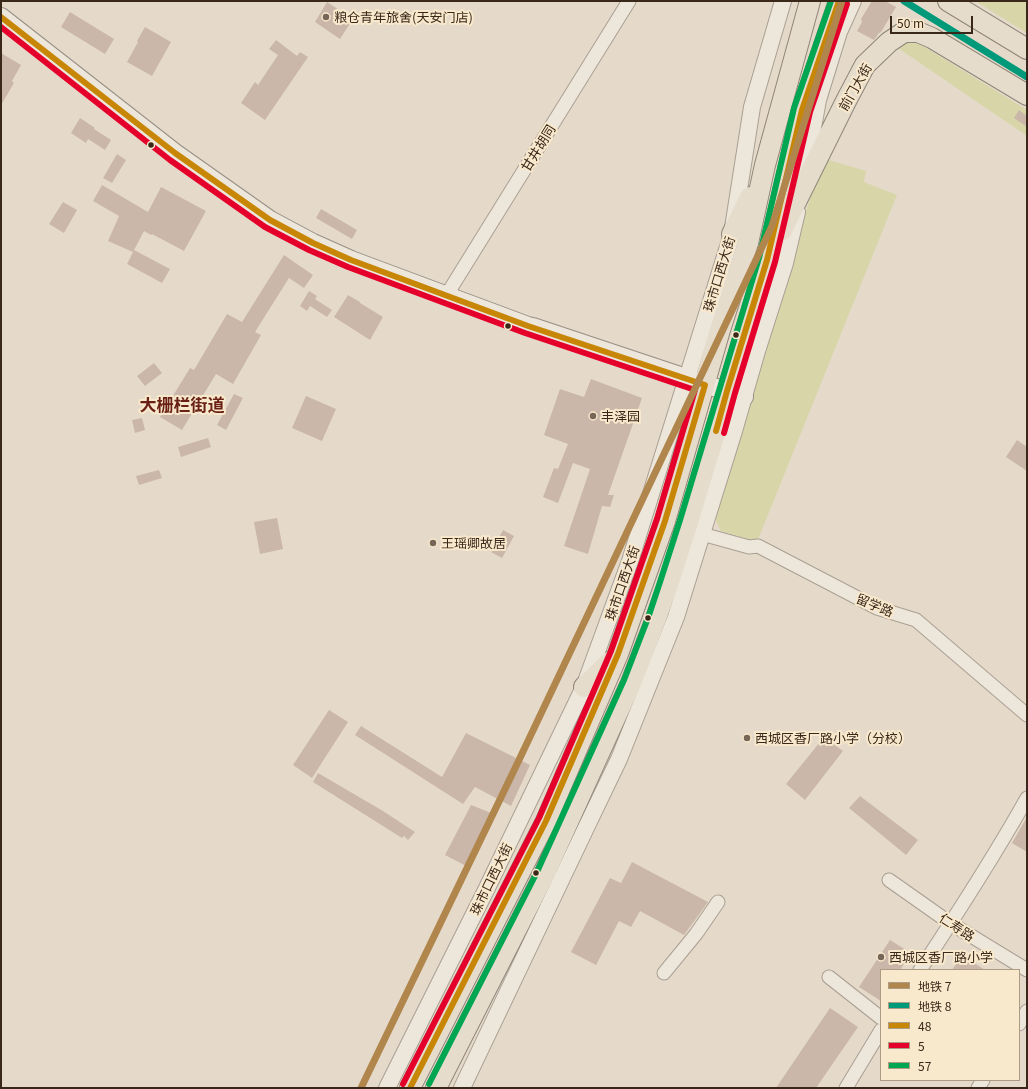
<!DOCTYPE html>
<meta charset="utf-8">
<style>
body{margin:0}
#map{position:relative;width:1028px;height:1089px;overflow:hidden;background:#e5dac9;font-family:Georgia,"Noto Sans SC",serif}
canvas{display:block}
.frame{position:absolute;inset:0;border:2px solid #39271a;pointer-events:none}
.legend{position:absolute;left:880px;top:969px;width:140px;height:112px;box-sizing:border-box;background:#f9e9cc;border:1px solid #ac9b85;margin:0;padding:5px 7px;list-style:none;font-size:12px;color:#39271a}
.legend li{display:flex;align-items:center;gap:8px;height:20px}
.legend b{width:20px;border:1px solid #ac9b85}
.scale{position:absolute;left:890px;top:16px;width:83px;height:18px;box-sizing:border-box;border:2px solid #39271a;border-top:0;padding-left:5px;font-size:12px;line-height:14px;white-space:nowrap;color:#39271a;-webkit-text-stroke:3px #f9e9cc;paint-order:stroke}
</style>
<div id="map">
<canvas width="1028" height="1089"></canvas>
<div class="frame"></div>
<ul class="legend">
<li><b style="height:5px;background:#b0864c"></b>地铁 7</li>
<li><b style="height:5px;background:#00997a"></b>地铁 8</li>
<li><b style="height:5px;background:#c88606"></b>48</li>
<li><b style="height:5px;background:#e4002b"></b>5</li>
<li><b style="height:5px;background:#00a651"></b>57</li>
</ul>
<div class="scale">50 m</div>
</div>
<script>
const ctx = document.querySelector('canvas').getContext('2d');
ctx.lineJoin = 'round';
function paint(path, color) {
  ctx.fillStyle = color;
  ctx.fill(path, 'evenodd');
}
function strokePath(path, color, width, dash) {
  ctx.strokeStyle = color;
  ctx.lineWidth = width;
  ctx.lineCap = dash ? 'butt' : 'round';
  ctx.setLineDash(dash || []);
  ctx.stroke(path);
}
function write(font, color, halo, rows, align = 'center') {
  ctx.font = font + ' Georgia,"Noto Sans SC",serif';
  ctx.lineWidth = 4;
  ctx.setLineDash([]);
  ctx.textBaseline = 'middle';
  ctx.strokeStyle = halo;
  ctx.fillStyle = color;
  for (const [text, x, y, turn = 0] of rows) {
    ctx.save();
    ctx.translate(x, y);
    ctx.rotate((+turn || 0) * Math.PI / 180);
    ctx.textAlign = isNaN(turn) ? turn : align;
    if (halo) ctx.strokeText(text, 0, 0);
    ctx.fillText(text, 0, 0);
    ctx.restore();
  }
}
paint(new Path2D(`
 M975 1H1027V33Z
 M908 42 915 43 923 46 1027 110V136L895 46Z
 M822 158 866 171 864 182 897 195 757 542 721 531 714 517Z`), '#d8d5a9');
paint(new Path2D(`
 M872 1H885L896 7 881 32 879 33 874 40 857 31 862 22 861 19Z
 M327 2 353 19 340 39 315 22Z
 M70 12 114 39 105 54 61 27Z
 M145 27 171 42 152 76 127 62 138 42 137 41Z
 M276 40 297 56 300 52 308 57 265 120 241 103 255 82 258 85 278 55 269 49Z
 M1 53 21 65 12 81 14 83 1 105Z
 M1019 110 1027 116V127L1014 118Z
 M80 118 95 128 94 129 111 140 105 150 88 139 86 143 71 133Z
 M117 154 126 160 112 183 103 178Z
 M102 185 148 212 161 187 206 211 184 251 152 234 151 235 144 231 133 252 108 241 119 216 93 201Z
 M63 202 77 210 64 233 49 224Z
 M321 209 357 230 352 239 316 218Z
 M134 250 170 269 162 283 127 264Z
 M284 255 313 275 304 288 289 278 255 332 261 335 233 384 216 374 182 430 160 417 190 368 194 370 227 314 242 322Z
 M309 291 317 296 315 299 332 310 327 317 310 306 307 311 300 306Z
 M348 295 360 302V303L383 317 370 340 334 317Z
 M154 363 162 373 145 386 137 376Z
 M591 379 642 398 608 495H614L610 507 602 506 588 554 564 546 590 469 573 463 558 503 543 497 554 468 558 469 568 444 544 435 560 389 584 397Z
 M234 394 243 398 226 430 217 425Z
 M306 396 336 409 322 441 292 428Z
 M142 418 145 430 135 433 132 420Z
 M208 438 211 447 181 457 178 447Z
 M1017 440 1027 447V471L1006 457Z
 M159 470 162 478 139 485 136 476Z
 M277 518 283 549 260 554 254 522Z
 M503 530 514 536 502 558 491 552Z
 M329 710 348 722 312 778 293 765Z
 M361 726 442 777 466 733 530 765 511 806 475 787 463 804 355 735Z
 M824 737 843 751 805 800 786 784Z
 M318 773 383 811 415 832 408 840 404 836 402 838 313 782Z
 M860 796 918 840 906 855 849 808Z
 M471 805 494 814 468 867 445 855Z
 M1027 817V852L1012 843Z
 M632 862 708 902 684 935 640 911 631 927 619 921 596 965 571 952 610 878 621 883Z
 M890 940 911 953 900 970H881V1001L859 987Z
 M962 955 985 970H952Z
 M830 1008 858 1027 816 1088H776Z`), '#cab7a9');
const minor = new Path2D(`
 M446 296 629 1
 M702 534 749 547 758 546 877 608 916 620 1027 715
 M889 880 950 923 1027 970
 M920 970C957 914 994 857 1027 798
 M664 973 696 934 718 902
 M829 977 881 1018
 M1019 1024 1027 1011
 M846 1088 881 1030
 M978 1088 983 1080`);
const tertiary = new Path2D(`
 M804 178 818 100 839 32 853 1
 M387 1088 487 888 584 687 630 561 732 234 752 107 783 1
 M462 1088 584 832 619 759 676 617 734 431 757 351 785 263 797 212`);
const secondary = new Path2D(`
 M1 17 175 153 270 220 313 243 351 260 528 326 533 327 674 374 744 397`);
const primary = new Path2D(`
 M948 1 1027 49
 M782 230 846 101 865 65 889 42 904 32H918L932 38 1027 95
 M732 234 750 197
 M584 687 611 661
 M410 1088 546 821 618 654 665 521 720 330 748 243 765 165 810 1
 M436 1088 543 877 631 683 655 621 668 585 688 522 767 260 802 110 839 1`);
strokePath(minor, '#aa9f93', 15);
strokePath(tertiary, '#aa9f93', 18);
strokePath(secondary, '#998f83', 20);
strokePath(primary, '#8f8579', 22);
strokePath(minor, '#ede6db', 13);
strokePath(tertiary, '#ede6db', 16);
strokePath(secondary, '#ede6db', 18);
strokePath(primary, '#e5dccc', 20);
strokePath(new Path2D(`
 M1 17 175 153 270 220 313 243 351 260 528 326 705 385 665 521 618 654 546 821 410 1088
 M716 431 727 391 767 260 802 110 839 1`), '#c88606', 6);
strokePath(new Path2D(`
 M1 27 170 160 265 227 309 250 348 267 525 333 695 390 657 519 611 651 539 818 403 1084
 M724 433 735 393 775 262 810 112 847 4`), '#e4002b', 6);
strokePath(new Path2D(`
 M429 1084 536 874 624 680 648 618 660 582 680 520 759 258 794 108 831 1`), '#00a651', 6);
strokePath(new Path2D(`
 M361 1088 519 760 772 226 842 1`), '#b0864c', 7);
strokePath(new Path2D(`
 M904 1 1027 77`), '#00997a', 7);
for (const [x, y, r, color] of [
 [326,17,4,"#756657"],
 [151,145,3.5,"#39271a"],
 [508,326,3.5,"#39271a"],
 [736,335,3.5,"#39271a"],
 [593,416,4,"#756657"],
 [433,543,4,"#756657"],
 [648,618,3.5,"#39271a"],
 [747,738,4,"#756657"],
 [536,873,3.5,"#39271a"],
 [881,957,4,"#756657"]
]) {
  const dot = new Path2D();
  dot.arc(x, y, r, 0, 2 * Math.PI);
  ctx.fillStyle = color;
  ctx.fill(dot);
  strokePath(dot, '#f9e9cc', 1.5);
}
write('13px', '#39271a', '#f9e9cc', [
 ["粮仓青年旅舍(天安门店)",334,17],
 ["丰泽园",601,416],
 ["王瑶卿故居",441,543],
 ["西城区香厂路小学（分校）",755,738],
 ["西城区香厂路小学",889,957]
], 'left');
write('13px', '#39271a', '#f9e9cc', [
 ["前门大街",855,87,-60],
 ["甘井胡同",538,148,-58],
 ["珠市口西大街",719,274,-73],
 ["珠市口西大街",622,583,-71],
 ["留学路",875,605,23],
 ["珠市口西大街",491,879,-64],
 ["仁寿路",957,927,33]
]);
write('bold 17px', '#6a2115', '#f9e9cc', [
 ["大栅栏街道",182,405]
]);
</script>
